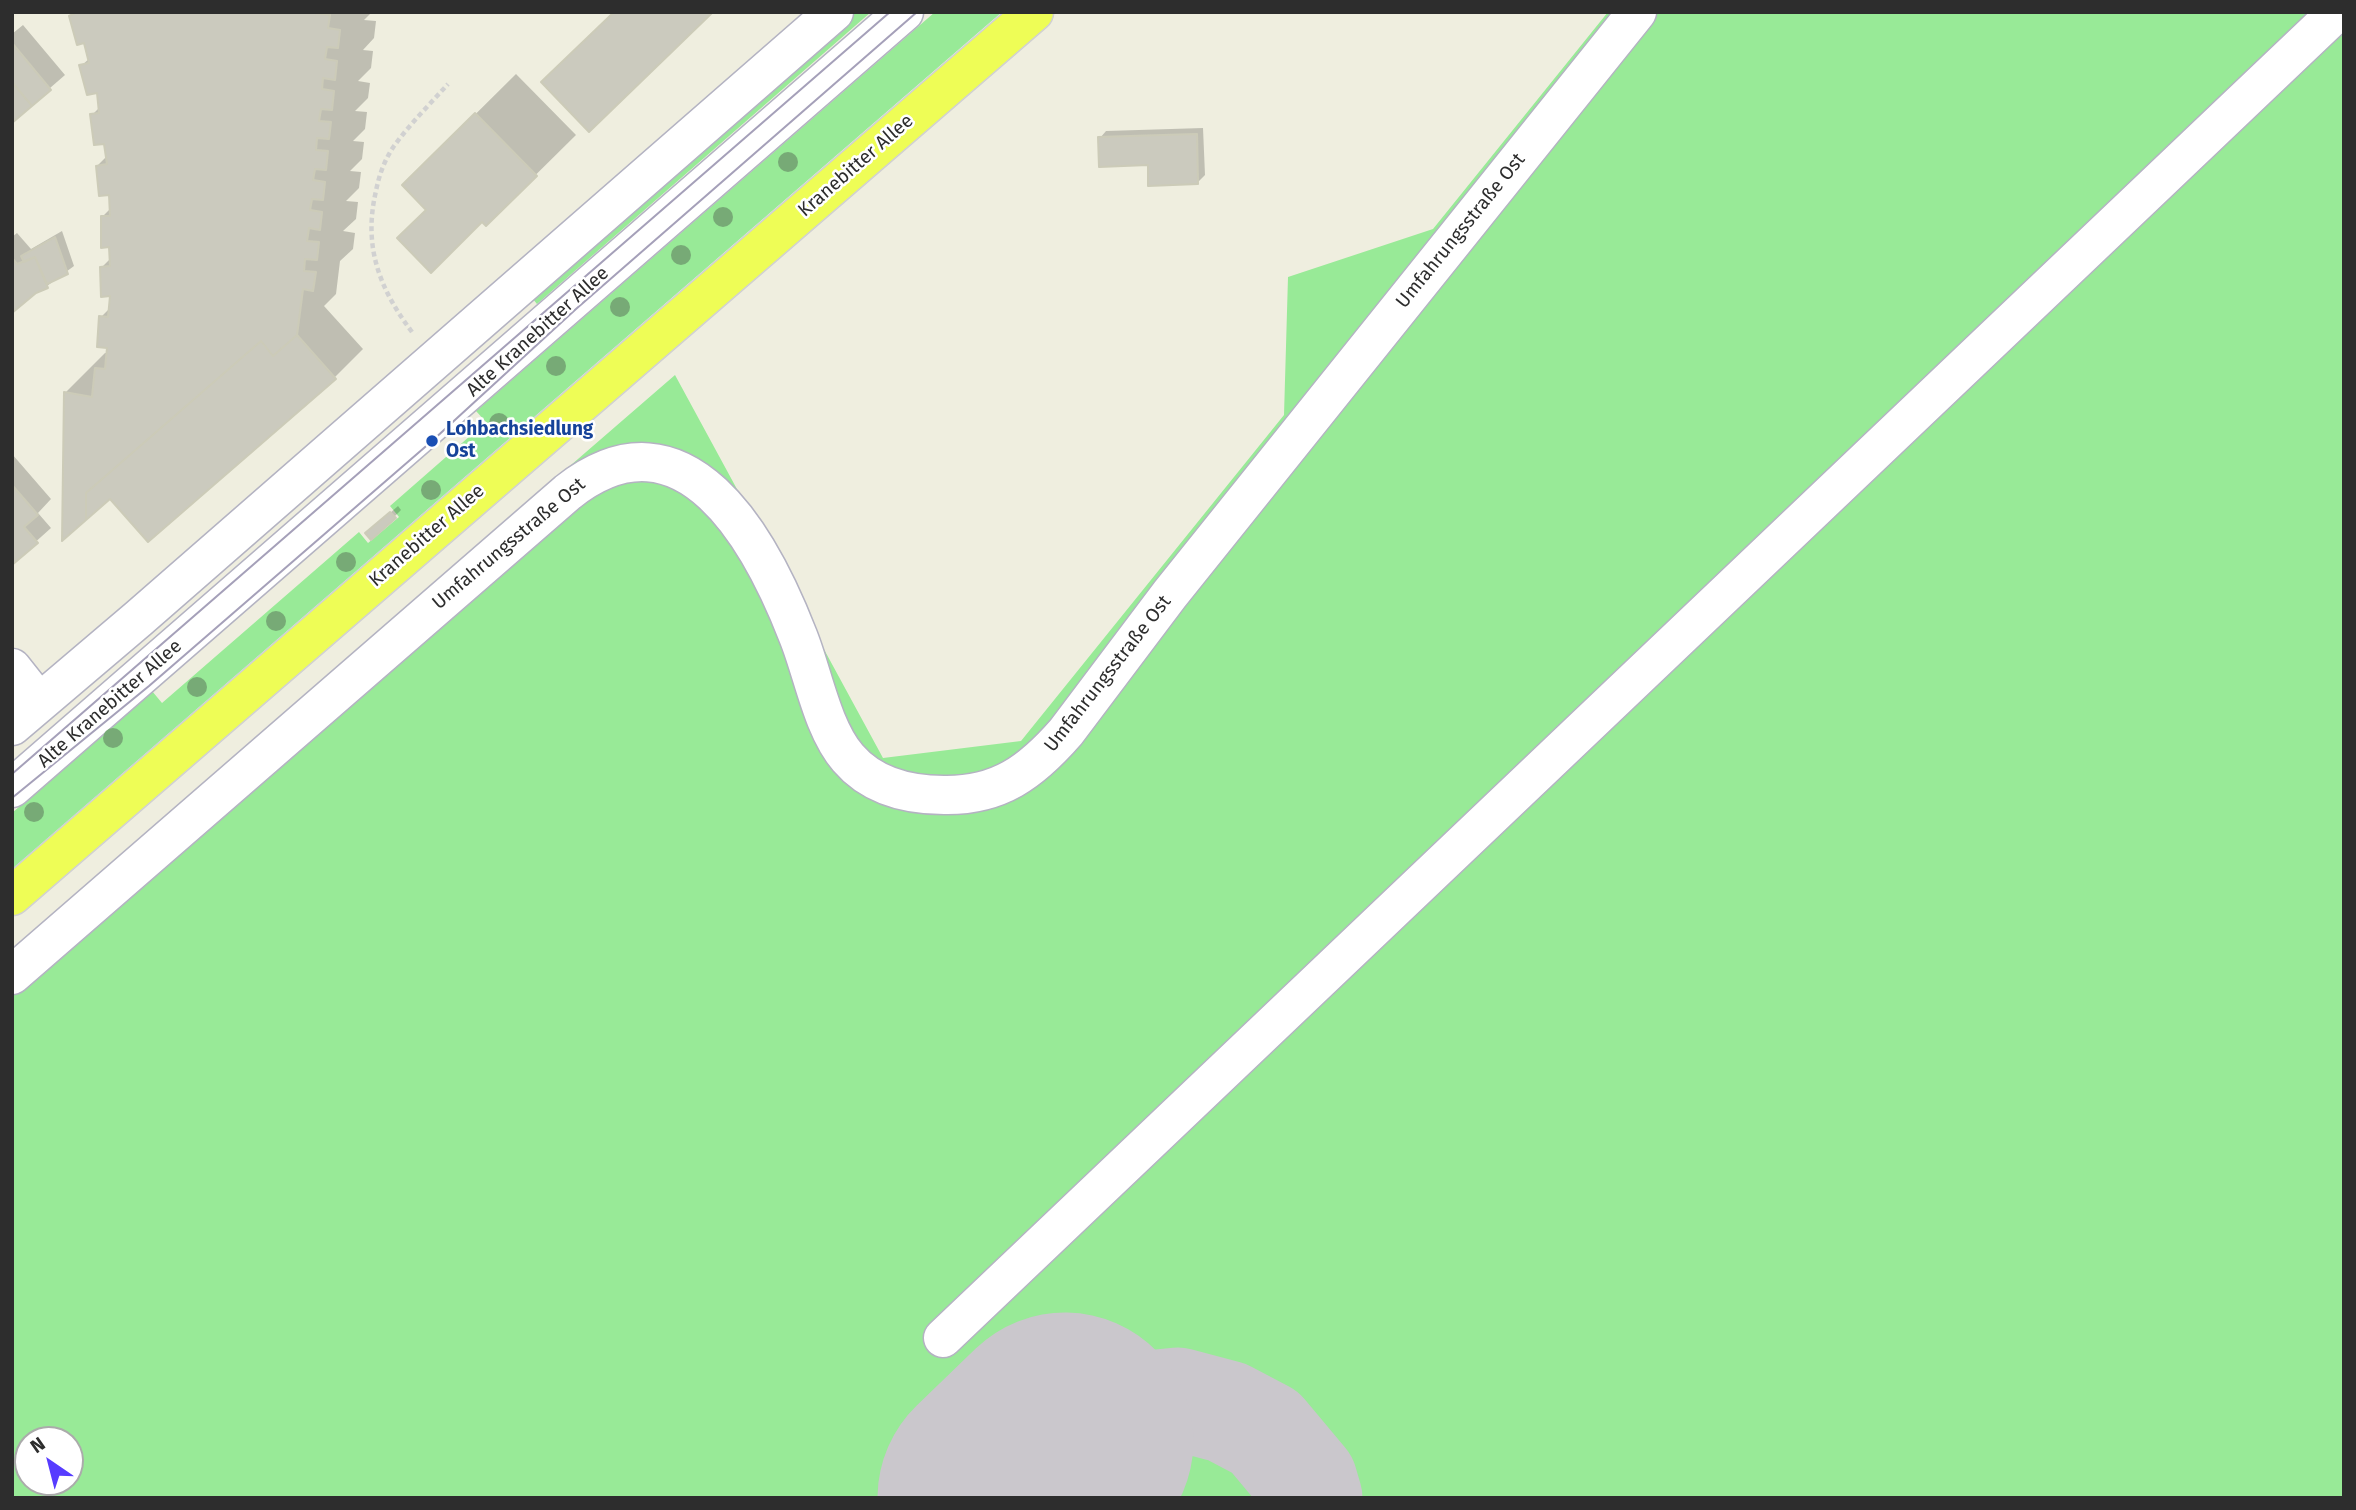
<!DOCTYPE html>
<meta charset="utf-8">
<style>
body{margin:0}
#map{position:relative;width:2356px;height:1510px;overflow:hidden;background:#efeedf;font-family:"Fira Sans",sans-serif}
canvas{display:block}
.frame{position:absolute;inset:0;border:14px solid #2d2d2d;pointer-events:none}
.north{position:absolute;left:14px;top:1426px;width:70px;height:70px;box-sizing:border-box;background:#fff;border:2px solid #ababab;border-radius:50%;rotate:325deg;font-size:19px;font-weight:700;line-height:28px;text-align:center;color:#2d2d2d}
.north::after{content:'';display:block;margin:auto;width:24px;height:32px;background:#573cff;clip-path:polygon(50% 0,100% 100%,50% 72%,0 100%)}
</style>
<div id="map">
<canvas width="2356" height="1510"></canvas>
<div class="frame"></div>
<div class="north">N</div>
</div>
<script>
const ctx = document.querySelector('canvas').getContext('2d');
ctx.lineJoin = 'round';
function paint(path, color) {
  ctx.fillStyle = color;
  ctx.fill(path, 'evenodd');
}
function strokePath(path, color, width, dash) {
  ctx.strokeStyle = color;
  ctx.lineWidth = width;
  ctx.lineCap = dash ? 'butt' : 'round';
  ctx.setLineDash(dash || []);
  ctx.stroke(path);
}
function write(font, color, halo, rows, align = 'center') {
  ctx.font = font + ' "Fira Sans",sans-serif';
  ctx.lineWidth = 5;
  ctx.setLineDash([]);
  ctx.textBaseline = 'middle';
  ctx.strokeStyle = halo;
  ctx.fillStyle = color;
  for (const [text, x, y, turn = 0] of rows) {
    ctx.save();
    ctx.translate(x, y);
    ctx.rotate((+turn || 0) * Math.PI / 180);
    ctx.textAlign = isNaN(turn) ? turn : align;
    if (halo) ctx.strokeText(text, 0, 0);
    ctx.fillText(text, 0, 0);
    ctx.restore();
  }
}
paint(new Path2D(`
 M852 12H871L537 304 528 293Z
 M935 12H1002L12 869V813L152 691 162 703 359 532 368 543 399 517 390 506 486 422 476 411Z
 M1608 12H2344V1498H12V949L675 375 883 758 1021 741 1284 415 1288 277 1433 229ZM28 1440H70V1482H28Z`), '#98ea97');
paint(new Path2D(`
 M75 12H372L364 20 376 21 374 38 363 50 373 51 371 68 358 81 370 83 368 98 355 111 367 112 365 129 353 141 364 142 362 159 350 171 361 172 359 188 346 201 358 202 356 219 343 231 355 233 353 249 340 261 336 294 324 306 363 349 334 378 149 539 65 393 105 353H108L101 317 111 307 112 295 102 267 112 257 102 217 111 208V193L97 166 107 156 106 142 92 115 100 107 98 91 81 66 90 58 85 41 71 16Z
 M23 25 65 75 12 121V34Z
 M516 74 576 135 486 224 482 220 428 210 404 185Z
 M1203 128 1205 175 1198 182 1150 163 1100 138 1106 131Z
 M62 231 74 266 47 286 35 292 12 311V237L17 233 31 249Z
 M12 454 51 499 38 513 51 528 12 563Z
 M398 506 401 510 394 517 374 527Z`), '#0003');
strokePath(new Path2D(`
 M1065 1441 1073 1431 1128 1404 1178 1399 1227 1412 1265 1432 1306 1481 1311 1498`), '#cac7cc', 103);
strokePath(new Path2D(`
 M1006 1498 1065 1441`), '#cac7cc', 257);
const building = new Path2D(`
 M77 12H308L330 15 328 28 340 30 338 48 327 47 325 59 337 61 335 80 323 78 322 89 334 91 332 110 321 109 319 121 331 122 329 139 317 138 316 150 328 151 326 170 315 169 313 180 325 182 323 200 312 199 310 210 322 212 320 230 309 228 307 241 319 242 317 260 305 259 304 271 316 272 313 291 303 289 297 335 273 356 261 341 86 493V520L62 541 64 392 92 397 95 368 105 369 107 348 97 347 99 316 108 317 110 296 101 297 100 267 110 266 109 247 101 248V216H110L109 195 99 196 96 166 107 164 104 144 94 145 90 114 99 113 97 93 87 95 79 65 89 63 84 43 77 45 69 16Z
 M614 12H713L589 132 541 82Z
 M12 43 51 90 32 106 12 82Z
 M12 82 32 106 12 123Z
 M475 113 537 176 486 226 482 222 431 273 397 238 426 210 402 185Z
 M1197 134 1198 184 1148 186V165L1099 167 1098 137Z
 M55 237 68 274 47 284 35 257 24 262 21 256Z
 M35 257 48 288 36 293 12 313V258L17 264Z
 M297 335 336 379 148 542 110 499 86 520V493L261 341 273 356Z
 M12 485 38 515 24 527 38 543 12 565Z
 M390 512 396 518 371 540 365 533Z`);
paint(building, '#cbcabe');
strokePath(building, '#cccbb8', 2);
const minor = new Path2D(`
 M12 668 39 702
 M12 726 138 619 834 12
 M12 788 904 12
 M12 975 568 492C685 400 761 541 798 636 813 673 822 728 848 758 872 786 908 795 944 795 999 796 1031 772 1066 732L1170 594 1637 12
 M943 1338 2337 12`);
const major = new Path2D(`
 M12 896 1034 12`);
strokePath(minor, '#b4b3c2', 41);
strokePath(major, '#d1d1d1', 41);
strokePath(new Path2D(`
 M412 332C379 288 363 246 376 191 379 175 385 159 394 146 410 124 430 104 448 84`), '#d1d1d1', 4.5, [5, 3.5]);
strokePath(minor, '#fff', 38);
strokePath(major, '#eefd56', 38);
strokePath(new Path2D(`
 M12 774 890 12
 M12 798 149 686 432 441 576 309 917 12`), '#a5a0b9', 2);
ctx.fillStyle = '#77aa76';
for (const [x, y] of [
 [788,162],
 [723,217],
 [681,255],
 [620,307],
 [556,366],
 [499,423],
 [431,490],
 [346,562],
 [276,621],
 [197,687],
 [113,738],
 [34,812]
]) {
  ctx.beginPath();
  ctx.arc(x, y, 10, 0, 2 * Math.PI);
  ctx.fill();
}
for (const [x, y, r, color] of [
 [432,441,7,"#1a4fb4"]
]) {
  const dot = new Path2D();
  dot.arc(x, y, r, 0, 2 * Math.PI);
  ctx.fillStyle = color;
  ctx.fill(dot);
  strokePath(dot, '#fff', 2.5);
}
write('19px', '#2d2d2d', '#fff', [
 ["Kranebitter Allee",856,166,-41],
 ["Umfahrungsstraße Ost",1461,231,-51],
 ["Alte Kranebitter Allee",538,332,-42],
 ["Kranebitter Allee",427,536,-41],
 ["Umfahrungsstraße Ost",509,544,-40],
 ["Umfahrungsstraße Ost",1108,674,-52],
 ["Alte Kranebitter Allee",110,704,-41]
]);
write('bold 19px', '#164399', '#fff', [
 ["Lohbachsiedlung",446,430],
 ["Ost",446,452]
], 'left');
</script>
